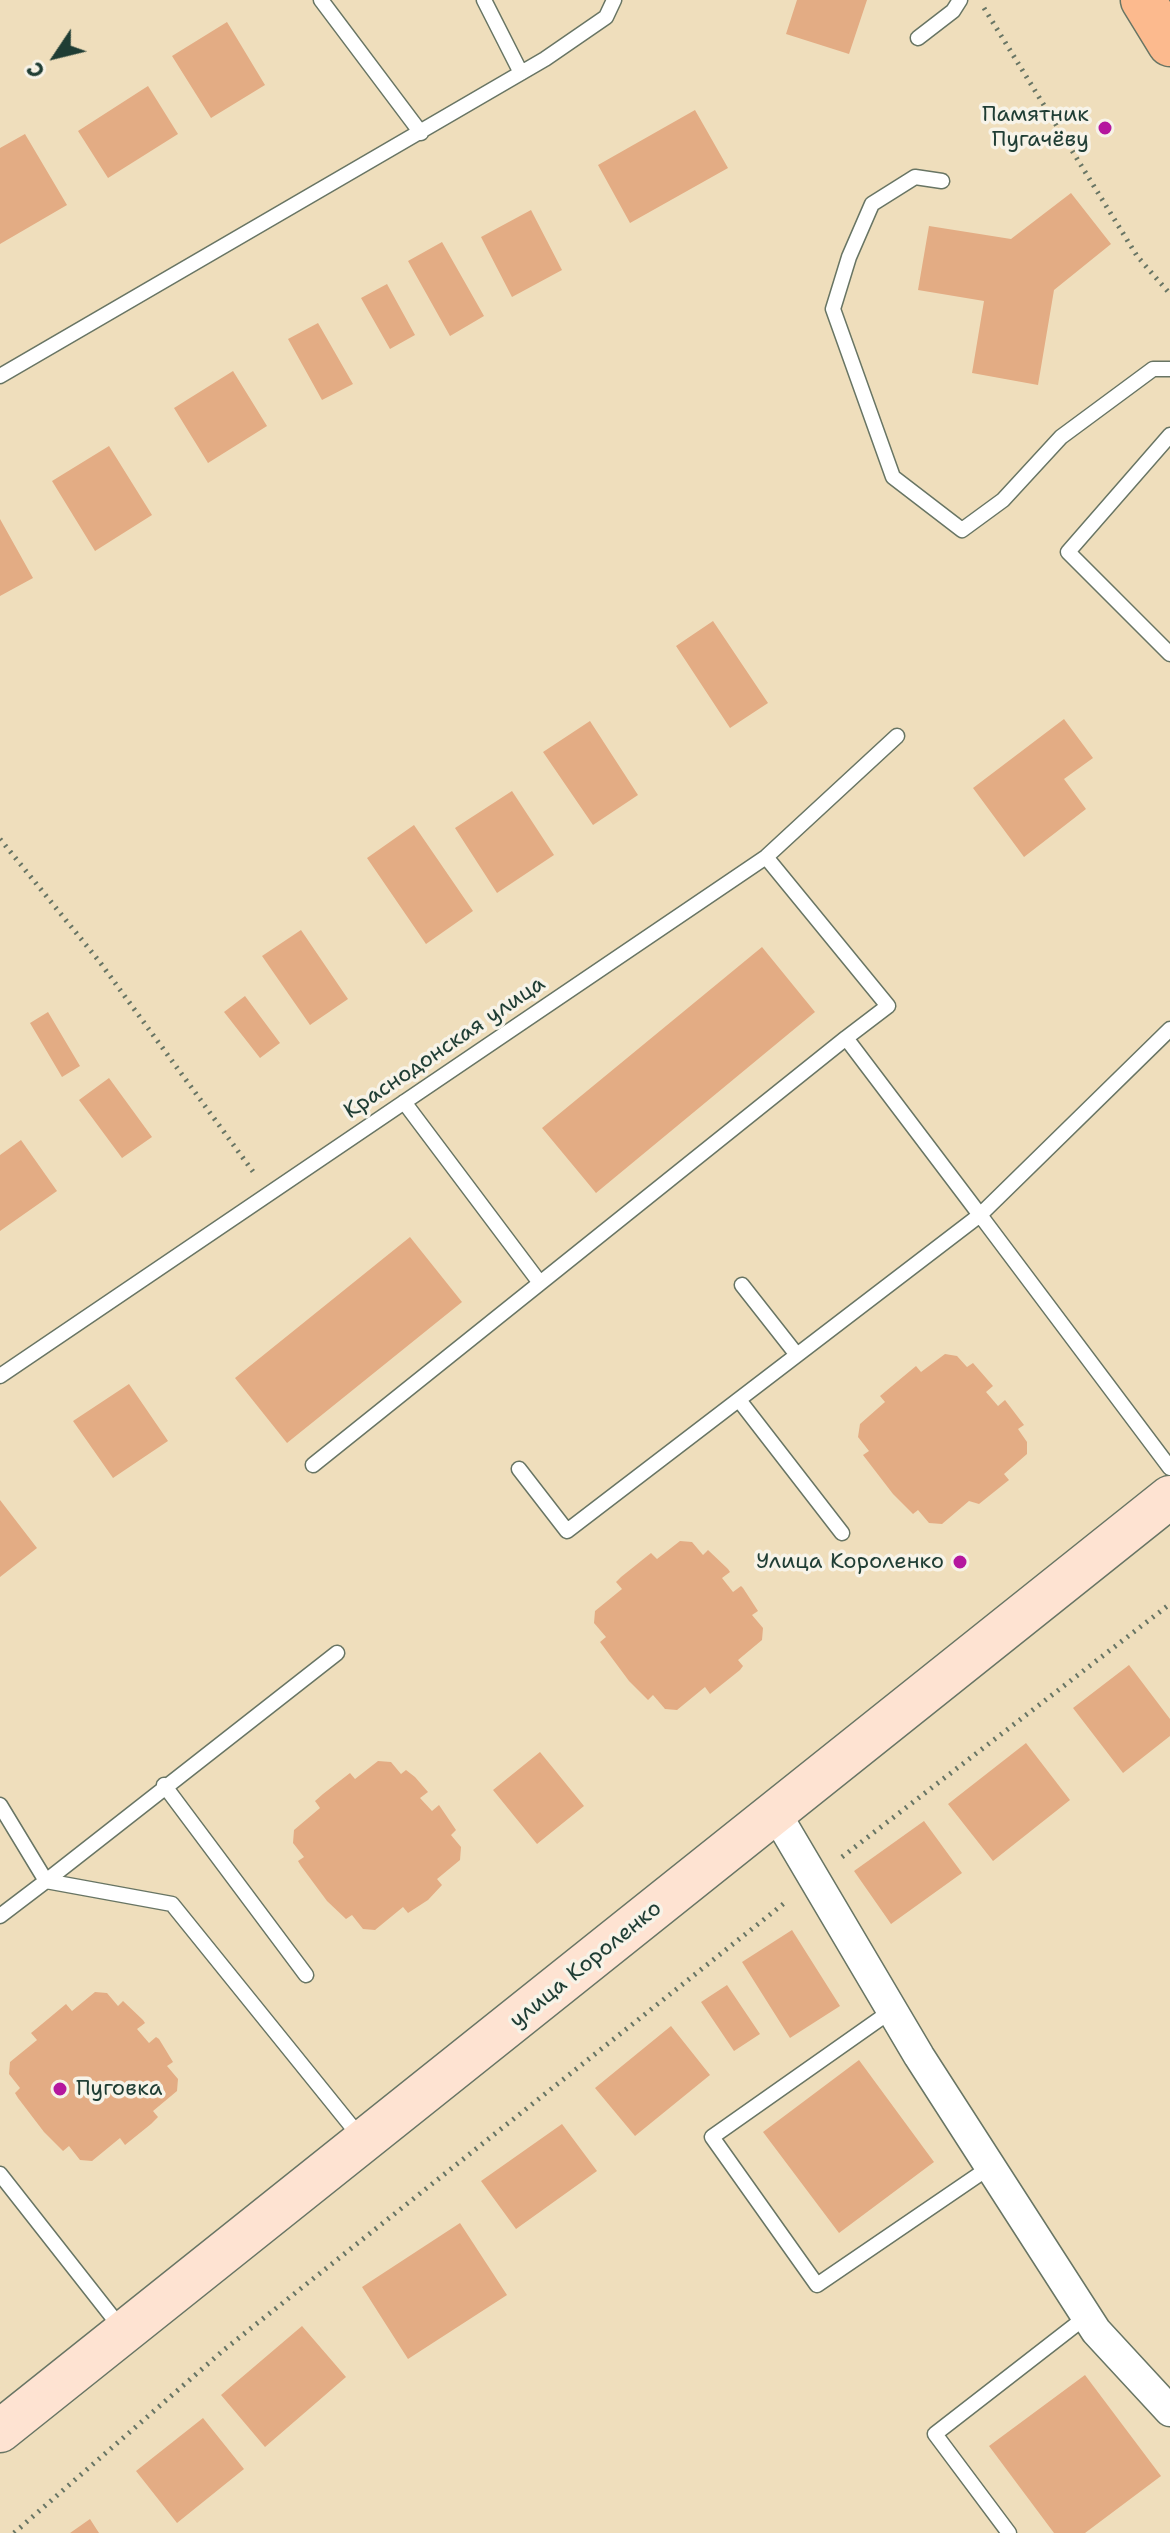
<!DOCTYPE html>
<meta charset="utf-8">
<style>
body{margin:0}
#map{position:relative;width:1170px;height:2533px;overflow:hidden;background:#efdebc;font-family:"Shantell Sans",sans-serif}
canvas{display:block}
.north{position:absolute;left:16px;top:16px;width:80px;height:80px;-webkit-text-stroke:6px #f7f3e8;paint-order:stroke;rotate:235deg;font-size:22px;font-weight:700;line-height:32px;text-align:center;color:#1f3d34}
.north::after{content:'';display:block;margin:auto;width:28px;height:36px;background:#1f3d34;clip-path:polygon(50% 0,100% 100%,50% 72%,0 100%)}
</style>
<div id="map">
<canvas width="1170" height="2533"></canvas>
<div class="north">С</div>
</div>
<script>
const ctx = document.querySelector('canvas').getContext('2d');
ctx.lineJoin = 'round';
function paint(path, color) {
  ctx.fillStyle = color;
  ctx.fill(path, 'evenodd');
}
function strokePath(path, color, width, dash) {
  ctx.strokeStyle = color;
  ctx.lineWidth = width;
  ctx.lineCap = dash ? 'butt' : 'round';
  ctx.setLineDash(dash || []);
  ctx.stroke(path);
}
function write(font, color, halo, rows, align = 'center') {
  ctx.font = font + ' "Shantell Sans",sans-serif';
  ctx.lineWidth = 7;
  ctx.setLineDash([]);
  ctx.textBaseline = 'middle';
  ctx.strokeStyle = halo;
  ctx.fillStyle = color;
  for (const [text, x, y, turn = 0] of rows) {
    ctx.save();
    ctx.translate(x, y);
    ctx.rotate((+turn || 0) * Math.PI / 180);
    ctx.textAlign = isNaN(turn) ? turn : align;
    if (halo) ctx.strokeText(text, 0, 0);
    ctx.fillText(text, 0, 0);
    ctx.restore();
  }
}
paint(new Path2D(`
 M797 0H867L849 54 786 34Z
 M227 22 265 85 211 118 172 56Z
 M148 86 178 134 108 178 78 131Z
 M695 110 728 168 630 223 598 165Z
 M25 134 67 205 0 244V148Z
 M1071 193 1111 244 1054 290 1038 385 972 373 984 301 918 290 929 226 1011 239Z
 M531 210 562 270 512 297 481 237Z
 M442 242 484 316 450 336 408 261Z
 M387 284 415 335 390 349 361 298Z
 M318 323 353 384 322 400 288 339Z
 M233 371 267 426 208 463 174 408Z
 M109 446 152 515 95 551 52 481Z
 M0 519 33 578 0 596Z
 M713 621 768 703 730 728 676 646Z
 M1064 719 1093 758 1064 779 1086 809 1024 857 973 788Z
 M590 721 638 795 593 825 543 752Z
 M512 791 554 855 497 893 455 828Z
 M414 825 473 911 426 944 367 858Z
 M301 930 348 999 310 1025 262 956Z
 M762 947 815 1012 596 1193 542 1128Z
 M245 996 280 1043 260 1058 224 1012Z
 M48 1012 80 1066 62 1077 30 1023Z
 M109 1078 152 1137 122 1158 79 1100Z
 M21 1140 57 1191 0 1231V1155Z
 M410 1237 462 1302 287 1443 235 1378Z
 M945 1354 957 1356 967 1367 973 1363 993 1386 986 1392 998 1406 1005 1400 1024 1425 1018 1429 1027 1442V1454L1004 1474 1009 1480 979 1504 969 1501 942 1524 929 1523 918 1510 913 1514 893 1494 863 1455 869 1451 858 1437 860 1424 885 1402 880 1396 916 1366 921 1372Z
 M129 1384 168 1441 113 1478 73 1421Z
 M0 1500 37 1548 0 1577Z
 M680 1541 692 1542 703 1555 708 1550 728 1569 730 1572 722 1578 733 1592 741 1586 743 1588 758 1611 752 1615 763 1628 762 1640 738 1660 743 1666 740 1670 710 1694 705 1687 677 1710 665 1709 653 1695 648 1700 629 1681 603 1646 600 1642 606 1637 594 1623 595 1611 622 1589 616 1582 621 1577 651 1553 657 1559Z
 M1129 1665 1170 1719V1736L1123 1773 1073 1708Z
 M1026 1743 1070 1800 993 1861 948 1804Z
 M540 1752 584 1806 537 1844 493 1790Z
 M378 1761 391 1762 401 1774 406 1770 415 1777 428 1792 420 1798 432 1811 439 1805 456 1830 451 1835 461 1847 460 1860 437 1879 442 1885 428 1900 408 1913 403 1907 375 1930 363 1929 352 1915 346 1919 327 1901 301 1866 298 1861 304 1857 293 1843 294 1830 320 1808 315 1801 323 1794 350 1773 355 1779Z
 M924 1821 962 1873 891 1924 854 1871Z
 M792 1930 840 2006 790 2038 742 1962Z
 M727 1985 760 2034 734 2051 701 2002Z
 M95 1992 107 1993 118 2006 123 2001 143 2020 145 2023 137 2029 149 2043 156 2037 159 2039 173 2062 167 2066 178 2079 177 2091 153 2111 158 2117 151 2124 125 2145 120 2138 92 2161 80 2160 69 2146 63 2151 44 2132 18 2098 15 2093 20 2088 9 2074 10 2062 37 2040 31 2033 36 2029 66 2004 72 2011Z
 M671 2026 710 2075 635 2136 595 2088Z
 M859 2060 934 2162 839 2233 763 2132Z
 M562 2124 597 2171 516 2229 481 2181Z
 M460 2223 507 2295 408 2359 362 2287Z
 M302 2326 346 2377 265 2447 221 2395Z
 M1085 2375 1161 2476 1085 2533H1054L989 2446Z
 M203 2418 244 2469 177 2523 136 2471Z
 M90 2519 99 2533H70Z`), '#e3ac84');
const lane = new Path2D(`
 M321 0 421 133
 M484 0 521 73
 M918 38 953 11 960 0
 M942 181 915 177 872 204 849 257 833 309 893 477 962 530 1003 500 1061 437 1153 369H1170
 M0 376 545 59 606 17 614 0
 M1170 435 1068 552 1170 654
 M766 857 888 1006 846 1038
 M404 1102 540 1283
 M742 1285 797 1355
 M0 1376 766 857 897 736
 M739 1400 842 1533
 M313 1465 846 1038 980 1215 1170 1029
 M519 1469 567 1531 980 1215 1170 1468
 M337 1653 46 1881 172 1904 361 2138
 M164 1785 306 1975
 M0 1805 46 1881 0 1916
 M891 2011 712 2137 817 2285 990 2167
 M0 2174 121 2328
 M1009 2533 935 2434 1087 2316`);
const street = new Path2D(`
 M776 1814 919 2056 1096 2331 1170 2411`);
const secondary = new Path2D(`
 M0 2431 1170 1497`);
const primary = new Path2D(`
 M1143 0 1170 44`);
strokePath(lane, '#687564', 17);
strokePath(street, '#687564', 33);
strokePath(secondary, '#687564', 45);
strokePath(primary, '#687564', 47);
strokePath(new Path2D(`
 M984 8 1137 256 1170 294
 M0 839 99 961 254 1173
 M842 1857 1170 1604
 M14 2533 225 2349 787 1901`), '#687564', 5, [2, 6]);
strokePath(lane, '#fff', 14);
strokePath(street, '#fff', 30);
strokePath(secondary, '#fee3d2', 42);
strokePath(primary, '#fcba8e', 44);
for (const [x, y, r, color] of [
 [1105,128,8,"#b5179e"],
 [960,1562,8,"#b5179e"],
 [60,2089,8,"#b5179e"]
]) {
  const dot = new Path2D();
  dot.arc(x, y, r, 0, 2 * Math.PI);
  ctx.fillStyle = color;
  ctx.fill(dot);
  strokePath(dot, '#f7f3e8', 3);
}
write('22px', '#1f3d34', '#f7f3e8', [
 ["Памятник",1089,115],
 ["Пугачёву",1089,140],
 ["Улица Короленко",944,1562],
 ["Пуговка",76,2089,"left"]
], 'right');
write('22px', '#1f3d34', '#f7f3e8', [
 ["Краснодонская улица",445,1048,-34],
 ["улица Короленко",586,1965,-39]
]);
</script>
